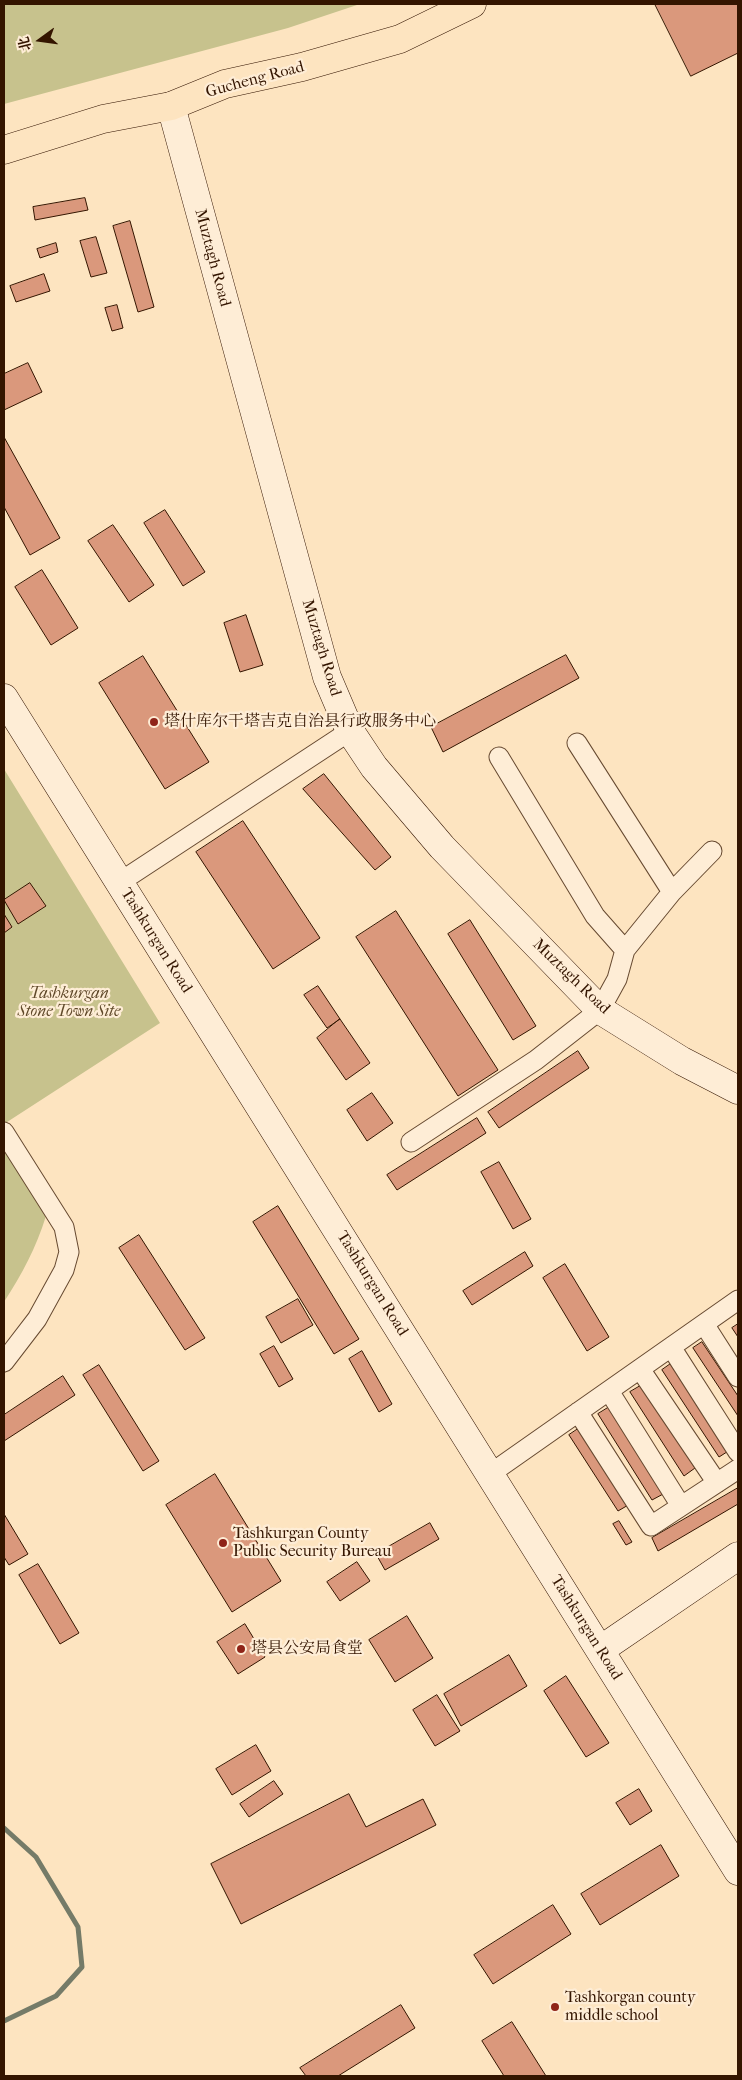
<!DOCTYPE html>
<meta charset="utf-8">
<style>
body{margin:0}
#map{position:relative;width:742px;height:2080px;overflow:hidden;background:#fde4c0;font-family:"IM FELL French Canon","Noto Serif SC",serif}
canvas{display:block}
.frame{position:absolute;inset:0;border:5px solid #341500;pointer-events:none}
.north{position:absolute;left:15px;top:15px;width:50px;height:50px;-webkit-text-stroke:4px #feedd6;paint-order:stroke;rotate:256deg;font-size:14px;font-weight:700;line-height:20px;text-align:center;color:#341500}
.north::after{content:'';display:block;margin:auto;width:18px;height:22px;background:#341500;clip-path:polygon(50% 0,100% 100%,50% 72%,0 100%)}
</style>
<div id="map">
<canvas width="742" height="2080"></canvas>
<div class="frame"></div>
<div class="north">北</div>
</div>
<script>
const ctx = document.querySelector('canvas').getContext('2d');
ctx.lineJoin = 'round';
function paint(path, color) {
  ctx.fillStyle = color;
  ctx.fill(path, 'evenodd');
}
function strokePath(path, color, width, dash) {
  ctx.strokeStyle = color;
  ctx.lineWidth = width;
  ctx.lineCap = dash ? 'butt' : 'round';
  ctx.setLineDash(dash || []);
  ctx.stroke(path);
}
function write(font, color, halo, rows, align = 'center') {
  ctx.font = font + ' "IM FELL French Canon","Noto Serif SC",serif';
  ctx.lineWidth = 4.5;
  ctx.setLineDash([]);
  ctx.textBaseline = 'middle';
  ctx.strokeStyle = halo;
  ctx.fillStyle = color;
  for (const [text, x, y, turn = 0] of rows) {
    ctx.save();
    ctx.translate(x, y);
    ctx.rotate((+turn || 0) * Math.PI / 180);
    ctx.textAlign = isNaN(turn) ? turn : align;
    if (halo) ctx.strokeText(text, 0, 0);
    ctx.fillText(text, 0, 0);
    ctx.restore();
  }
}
paint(new Path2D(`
 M4 4H360L288 28 4 104Z
 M4 769 160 1023 4 1124Z
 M4 1142 28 1179 46 1216C36 1248 22 1274 4 1302Z`), '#c7c28d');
strokePath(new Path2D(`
 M4 1828 36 1857 78 1927 82 1967 56 1996 4 2021`), '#757b68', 5);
const building = new Path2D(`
 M655 4H738V53L691 76Z
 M85 198 88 210 35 220 33 207Z
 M130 221 154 307 138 312 113 226Z
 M96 237 107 273 91 277 80 241Z
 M56 243 58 252 40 258 37 249Z
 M44 274 50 291 16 302 10 286Z
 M117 305 123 328 112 331 105 308Z
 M28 363 42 392 4 410V374Z
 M4 437 60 538 30 555 4 507Z
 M165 510 205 572 183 586 144 523Z
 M113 525 154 585 129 602 88 541Z
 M42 570 78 628 51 645 15 587Z
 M246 615 263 665 240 672 224 623Z
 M566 655 579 678 443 752 431 727Z
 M143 656 209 762 165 789 99 683Z
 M324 774 391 857 375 870 303 789Z
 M243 821 320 938 273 969 196 852Z
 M30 883 46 906 18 924 4 900Z
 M396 911 498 1070 458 1096 356 937Z
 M4 914 12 927 4 933Z
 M470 920 536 1026 513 1040 448 934Z
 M318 986 340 1019 327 1028 304 995Z
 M340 1019 370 1063 346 1080 317 1038Z
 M578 1051 589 1068 499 1128 488 1112Z
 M372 1093 393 1123 367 1141 347 1110Z
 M477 1118 486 1133 397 1190 387 1175Z
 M499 1162 531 1219 513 1229 481 1172Z
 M278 1206 359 1339 334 1354 253 1222Z
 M139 1235 205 1338 185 1350 119 1248Z
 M525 1252 533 1266 472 1305 463 1291Z
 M565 1264 609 1337 587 1351 543 1278Z
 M298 1299 313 1325 281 1343 266 1317Z
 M738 1324V1337L732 1328Z
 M702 1342 738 1396V1416L693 1348Z
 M274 1346 293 1379 279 1387 260 1354Z
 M362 1351 392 1404 379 1412 349 1359Z
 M672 1363 730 1450 719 1457 662 1370Z
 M99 1365 159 1461 143 1471 83 1375Z
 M63 1376 75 1395 4 1441V1415Z
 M642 1385 695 1468 684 1476 630 1392Z
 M611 1406 665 1493 652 1500 598 1414Z
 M581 1427 630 1504 618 1511 569 1435Z
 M215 1474 281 1581 232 1612 166 1505Z
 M738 1488V1504L658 1551 652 1538Z
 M4 1514 28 1554 9 1565 4 1557Z
 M619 1521 632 1542 626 1545 613 1524Z
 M430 1523 439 1539 385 1570 376 1554Z
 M357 1562 370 1581 340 1601 327 1582Z
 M38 1564 79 1633 60 1644 19 1575Z
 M407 1616 433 1658 395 1682 369 1640Z
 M245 1624 265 1657 238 1674 217 1642Z
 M509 1655 527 1686 461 1726 444 1694Z
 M566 1676 609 1743 586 1757 544 1691Z
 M437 1695 460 1731 435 1746 413 1710Z
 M256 1745 271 1771 232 1795 216 1769Z
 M274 1781 283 1794 249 1817 240 1804Z
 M639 1789 652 1811 630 1825 616 1803Z
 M349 1794 366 1827 423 1799 436 1825 241 1924 211 1864Z
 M661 1845 679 1876 600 1925 581 1894Z
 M553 1905 571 1934 493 1984 474 1955Z
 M401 2005 415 2028 338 2076H306L300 2068Z
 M512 2022 546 2076H504L482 2041Z`);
paint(building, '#da987c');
strokePath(building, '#341500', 1);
const street = new Path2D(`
 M577 743 672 892
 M499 757 595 916 625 950
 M120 882 350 731
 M4 1132 64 1227 69 1252 64 1270 37 1319 4 1362
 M411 1142 536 1060 600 1010 617 979 625 950 672 892 712 851
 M704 1324 738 1377
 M671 1347 738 1452
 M640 1369 717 1483
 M609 1391 681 1506
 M578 1412 651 1526 738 1469
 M490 1474 738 1300`);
const secondary = new Path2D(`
 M171 106 327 677 350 731 374 767 442 847 600 1010 682 1061 738 1090
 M4 698 738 1871
 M600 1650 738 1556`);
const primary = new Path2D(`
 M4 150 103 119 171 106 225 84 302 67 400 39 472 4`);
strokePath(street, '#664930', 21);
strokePath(secondary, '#341500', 29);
strokePath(primary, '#341500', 29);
strokePath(street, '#feedd6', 19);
strokePath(secondary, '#feedd6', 28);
strokePath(primary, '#fde4c0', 28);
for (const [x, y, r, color] of [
 [154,722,5,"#8f2418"],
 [223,1543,5,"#8f2418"],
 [241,1649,5,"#8f2418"],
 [555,2007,5,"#8f2418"]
]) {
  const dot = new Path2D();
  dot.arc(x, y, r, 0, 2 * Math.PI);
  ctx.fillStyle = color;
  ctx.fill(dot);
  strokePath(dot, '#feedd6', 2);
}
write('16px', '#341500', '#feedd6', [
 ["Gucheng Road",255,80,-15],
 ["Muztagh Road",212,258,75],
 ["Muztagh Road",321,648,73],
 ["Tashkurgan Road",156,941,58],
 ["Muztagh Road",571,977,44],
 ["Tashkurgan Road",372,1284,58],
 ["Tashkurgan Road",586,1628,58]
]);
write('16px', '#341500', '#feedd6', [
 ["塔什库尔干塔吉克自治县行政服务中心",164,722],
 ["Tashkurgan County",233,1534],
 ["Public Security Bureau",233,1552],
 ["塔县公安局食堂",251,1649],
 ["Tashkorgan county",565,1998],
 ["middle school",565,2016]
], 'left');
write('italic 16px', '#60492a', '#feedd6', [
 ["Tashkurgan",69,994],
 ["Stone Town Site",69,1012]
]);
</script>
